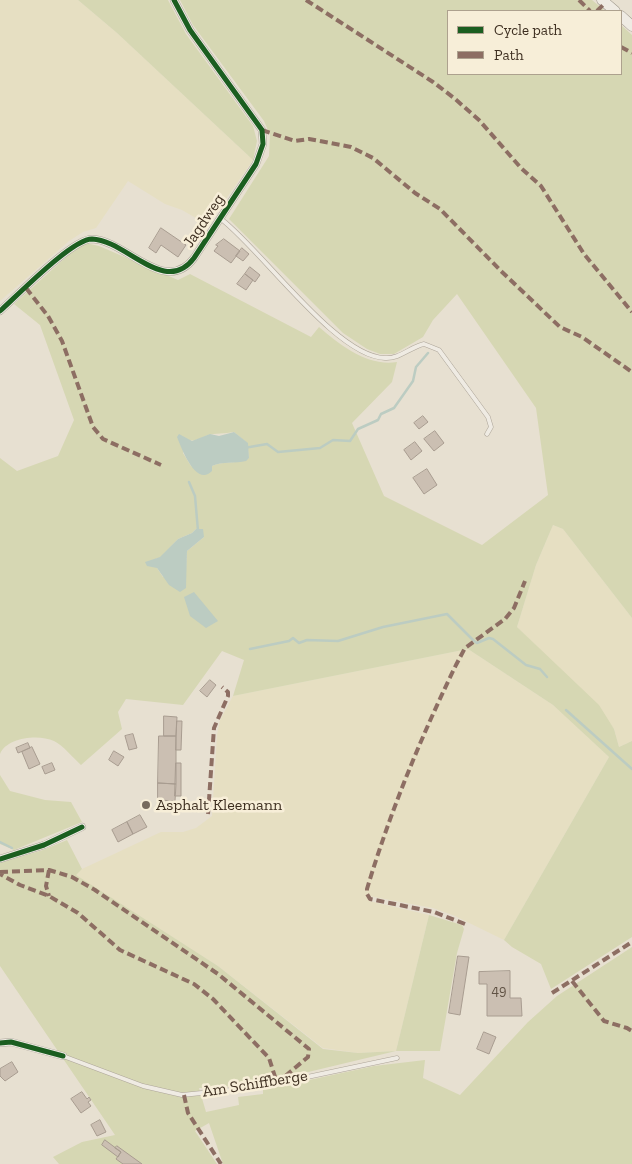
<!DOCTYPE html>
<style>
body{margin:0}
#map{position:relative;width:632px;height:1164px;overflow:hidden;background:#e7e0d1;font-family:"Zilla Slab",serif}
canvas{display:block}
.legend{position:absolute;left:447px;top:10px;width:175px;height:65px;box-sizing:border-box;background:#f7eed8;border:1px solid #ada18e;margin:0;padding:6px 9px;list-style:none;font-size:15px;color:#3d2e20}
.legend li{display:flex;align-items:center;gap:10px;height:25px}
.legend b{width:25px;border:1px solid #ada18e}
</style>
<div id="map">
<canvas width="632" height="1164"></canvas>
<ul class="legend">
<li><b style="height:6px;background:#1b5e20"></b>Cycle path</li>
<li><b style="height:6px;background:#8d6e63"></b>Path</li>
</ul>
</div>
<script>
const ctx = document.querySelector('canvas').getContext('2d');
ctx.lineJoin = 'round';
function paint(path, color) {
  ctx.fillStyle = color;
  ctx.fill(path, 'evenodd');
}
function strokePath(path, color, width, dash) {
  ctx.strokeStyle = color;
  ctx.lineWidth = width;
  ctx.lineCap = dash ? 'butt' : 'round';
  ctx.setLineDash(dash || []);
  ctx.stroke(path);
}
function write(font, color, halo, rows, align = 'center') {
  ctx.font = font + ' "Zilla Slab",serif';
  ctx.lineWidth = 5;
  ctx.setLineDash([]);
  ctx.textBaseline = 'middle';
  ctx.strokeStyle = halo;
  ctx.fillStyle = color;
  for (const [text, x, y, turn = 0] of rows) {
    ctx.save();
    ctx.translate(x, y);
    ctx.rotate((+turn || 0) * Math.PI / 180);
    ctx.textAlign = isNaN(turn) ? turn : align;
    if (halo) ctx.strokeText(text, 0, 0);
    ctx.fillText(text, 0, 0);
    ctx.restore();
  }
}
paint(new Path2D(`
 M0 0H78L117 33 253 160 208 225 182 210 165 204 128 181 96 228 83 232 69 241 0 301Z
 M553 525 563 529 632 618V741L619 747 614 729 517 627 536 565Z
 M468 649 553 705 609 757 504 940 455 916 433 908 369 896V901L429 915 396 1051 358 1053 323 1048 218 966 75 875 82 869 161 832H183L196 828 212 816 217 735 220 720 233 696Z`), '#e6dfc2');
paint(new Path2D(`
 M78 0H168L186 34 253 126 257 141 253 160 117 33Z
 M180 0H592L605 11H448V74H621V25L632 35V618L563 529 553 525 536 565 517 627 599 705 614 729 619 747 632 741V937L551 989 541 964 512 947 504 940 609 757 553 705 468 649 233 696 244 660 222 651 183 705 126 699 118 712 122 729 81 765C73 758 63 745 54 741 39 734 7 737 0 754V458L17 471 58 456 74 420 40 325 14 304 75 249 86 243 99 246 178 280 190 274 311 337 319 327C340 345 368 367 397 362L392 382 352 423 384 496 482 545 548 495 536 408 457 294 433 320 423 337 394 354H380L367 349 343 333 229 219 269 156 270 135 264 121 193 25ZM234 432 247 443 249 458C237 465 224 460 212 466V471L191 466 183 453 187 440C196 442 200 438 208 435 215 433 225 434 234 432ZM196 529 204 537 187 551 186 568 163 577 157 568 156 558H160L178 539 192 533Z
 M0 775 10 791 45 800 71 802 82 822 14 850 0 844Z
 M67 840 82 869 76 875 218 966 323 1049 358 1053 396 1051 429 915 462 925 464 929 457 953 440 1051H396L254 1085 199 1088 206 1112 239 1105 238 1097 263 1094V1090L374 1066 425 1060 423 1078 460 1095 528 1022 557 996 632 947V1164H223L209 1123 195 1131 217 1164H59L53 1157 82 1142 115 1135 0 966V863L43 850Z`), '#d6d7b3');
paint(new Path2D(`
 M234 432 248 443 249 458 246 461C236 464 222 461 212 466V471C196 488 181 447 177 437L179 434 192 441 210 434 219 436Z
 M196 529H203L204 537 187 551 186 588 180 592 169 585 157 568 147 566 145 562 160 557 178 539 192 533Z
 M194 592 218 621 206 628 190 616 184 597Z`), '#bcccc2');
strokePath(new Path2D(`
 M244 448 267 444 278 452 320 448 333 440 350 441 358 429 378 420 381 414 394 408 413 381 416 367 428 353
 M189 482 195 496 198 531
 M250 649 289 641 293 638 299 643 307 640 338 641 383 627 447 614 474 641 477 643 489 638 493 639 526 665 540 669 547 677
 M566 710 632 769
 M0 842 12 848`), '#bcccc2', 2.5);
const building = new Path2D(`
 M161 228 186 245 178 257 161 245 156 253 149 248Z
 M224 239 240 251 231 263 214 251 218 246 216 245Z
 M242 248 249 254 243 261 236 256Z
 M250 267 260 275 255 282 245 274Z
 M245 274 253 280 246 290 237 284Z
 M423 416 428 422 419 429 414 423Z
 M435 431 444 443 434 451 424 439Z
 M415 442 422 451 411 460 404 450Z
 M427 469 437 485 424 494 413 478Z
 M210 680 216 685 207 697 200 691Z
 M164 716 177 717 176 736H164Z
 M177 721H182L181 750H176Z
 M133 734 137 748 129 750 125 736Z
 M159 736H176V784L158 783Z
 M28 743 30 748 18 753 16 748Z
 M32 747 40 764 29 769 22 752Z
 M114 751 124 757 118 766 109 760Z
 M52 763 55 770 45 774 42 767Z
 M176 763H181V796H175Z
 M158 783 176 784 175 801 158 800Z
 M140 815 147 827 133 834 127 822Z
 M127 822 133 834 118 842 112 830Z
 M458 956 469 957 460 1015 449 1013Z
 M510 971V998H521L522 1016H487V984H479V972Z
 M484 1032 496 1037 489 1054 477 1049Z
 M12 1062 18 1072 5 1081 0 1076V1069Z
 M82 1092 87 1099 89 1097 91 1100 88 1102 91 1106 81 1113 71 1099Z
 M100 1120 106 1132 97 1136 91 1125Z
 M105 1140 121 1152 118 1157 102 1145Z
 M117 1146 142 1164H123L116 1159 121 1152 115 1148Z`);
paint(building, '#cbbfb2');
strokePath(building, '#a89c90', 1);
const lane = new Path2D(`
 M221 219C261 249 336 357 385 358 400 359 410 347 424 344L439 350 488 417 491 427 487 434
 M63 1056 143 1086 182 1095 260 1087 397 1058`);
const street = new Path2D(`
 M0 311C17 296 72 239 92 239 126 240 165 297 194 258L256 164 263 144 262 130 190 30 174 0
 M0 859 44 845 82 827
 M0 1043 11 1042 63 1056`);
const secondary = new Path2D(`
 M602 0 615 11
 M621 16 632 26`);
strokePath(lane, '#ada599', 5);
strokePath(street, '#ada599', 8);
strokePath(secondary, '#9c958a', 11);
strokePath(lane, '#efebe3', 4);
strokePath(street, '#efebe3', 7);
strokePath(secondary, '#efebe3', 10);
strokePath(new Path2D(`
 M306 0 433 82 454 98 479 120 521 168 541 186 584 254 632 312
 M579 0 590 11
 M597 11 605 3
 M621 47 632 53
 M262 130 295 141 309 139 351 147 373 158 415 193 440 209 502 272 560 327 582 337 632 372
 M26 288 48 316 62 341 93 427 103 439 161 465
 M208 814 214 728 228 696V692L222 687
 M49 870 46 886 49 896
 M0 872 49 870 72 877 95 890 218 974 309 1049 308 1057 277 1083 269 1058 213 999 194 984 120 950 78 913 49 896 20 885 0 874
 M465 924 434 912 370 899 367 894V889C390 812 421 737 456 665L465 648 505 619 514 608 525 581
 M572 981 604 1021 627 1028 632 1031
 M552 993 632 942
 M184 1095 188 1113 221 1164`), '#8d6e63', 4, [8, 4]);
strokePath(new Path2D(`
 M0 311C17 296 72 239 92 239 126 240 165 297 194 258L256 164 263 144 262 130 190 30 174 0
 M0 859 44 845 82 827
 M0 1043 11 1042 63 1056`), '#1b5e20', 5);
for (const [x, y, r, color] of [
 [146,805,5,"#786c5e"]
]) {
  const dot = new Path2D();
  dot.arc(x, y, r, 0, 2 * Math.PI);
  ctx.fillStyle = color;
  ctx.fill(dot);
  strokePath(dot, '#f7eed8', 2);
}
write('14px', '#605244', null, [
 ["49",499,991]
]);
write('16px', '#3d2e20', '#f7eed8', [
 ["Jagdweg",204,221,-56],
 ["Am Schiffberge",255,1084,-9]
]);
write('16px', '#3d2e20', '#f7eed8', [
 ["Asphalt Kleemann",156,805]
], 'left');
</script>
